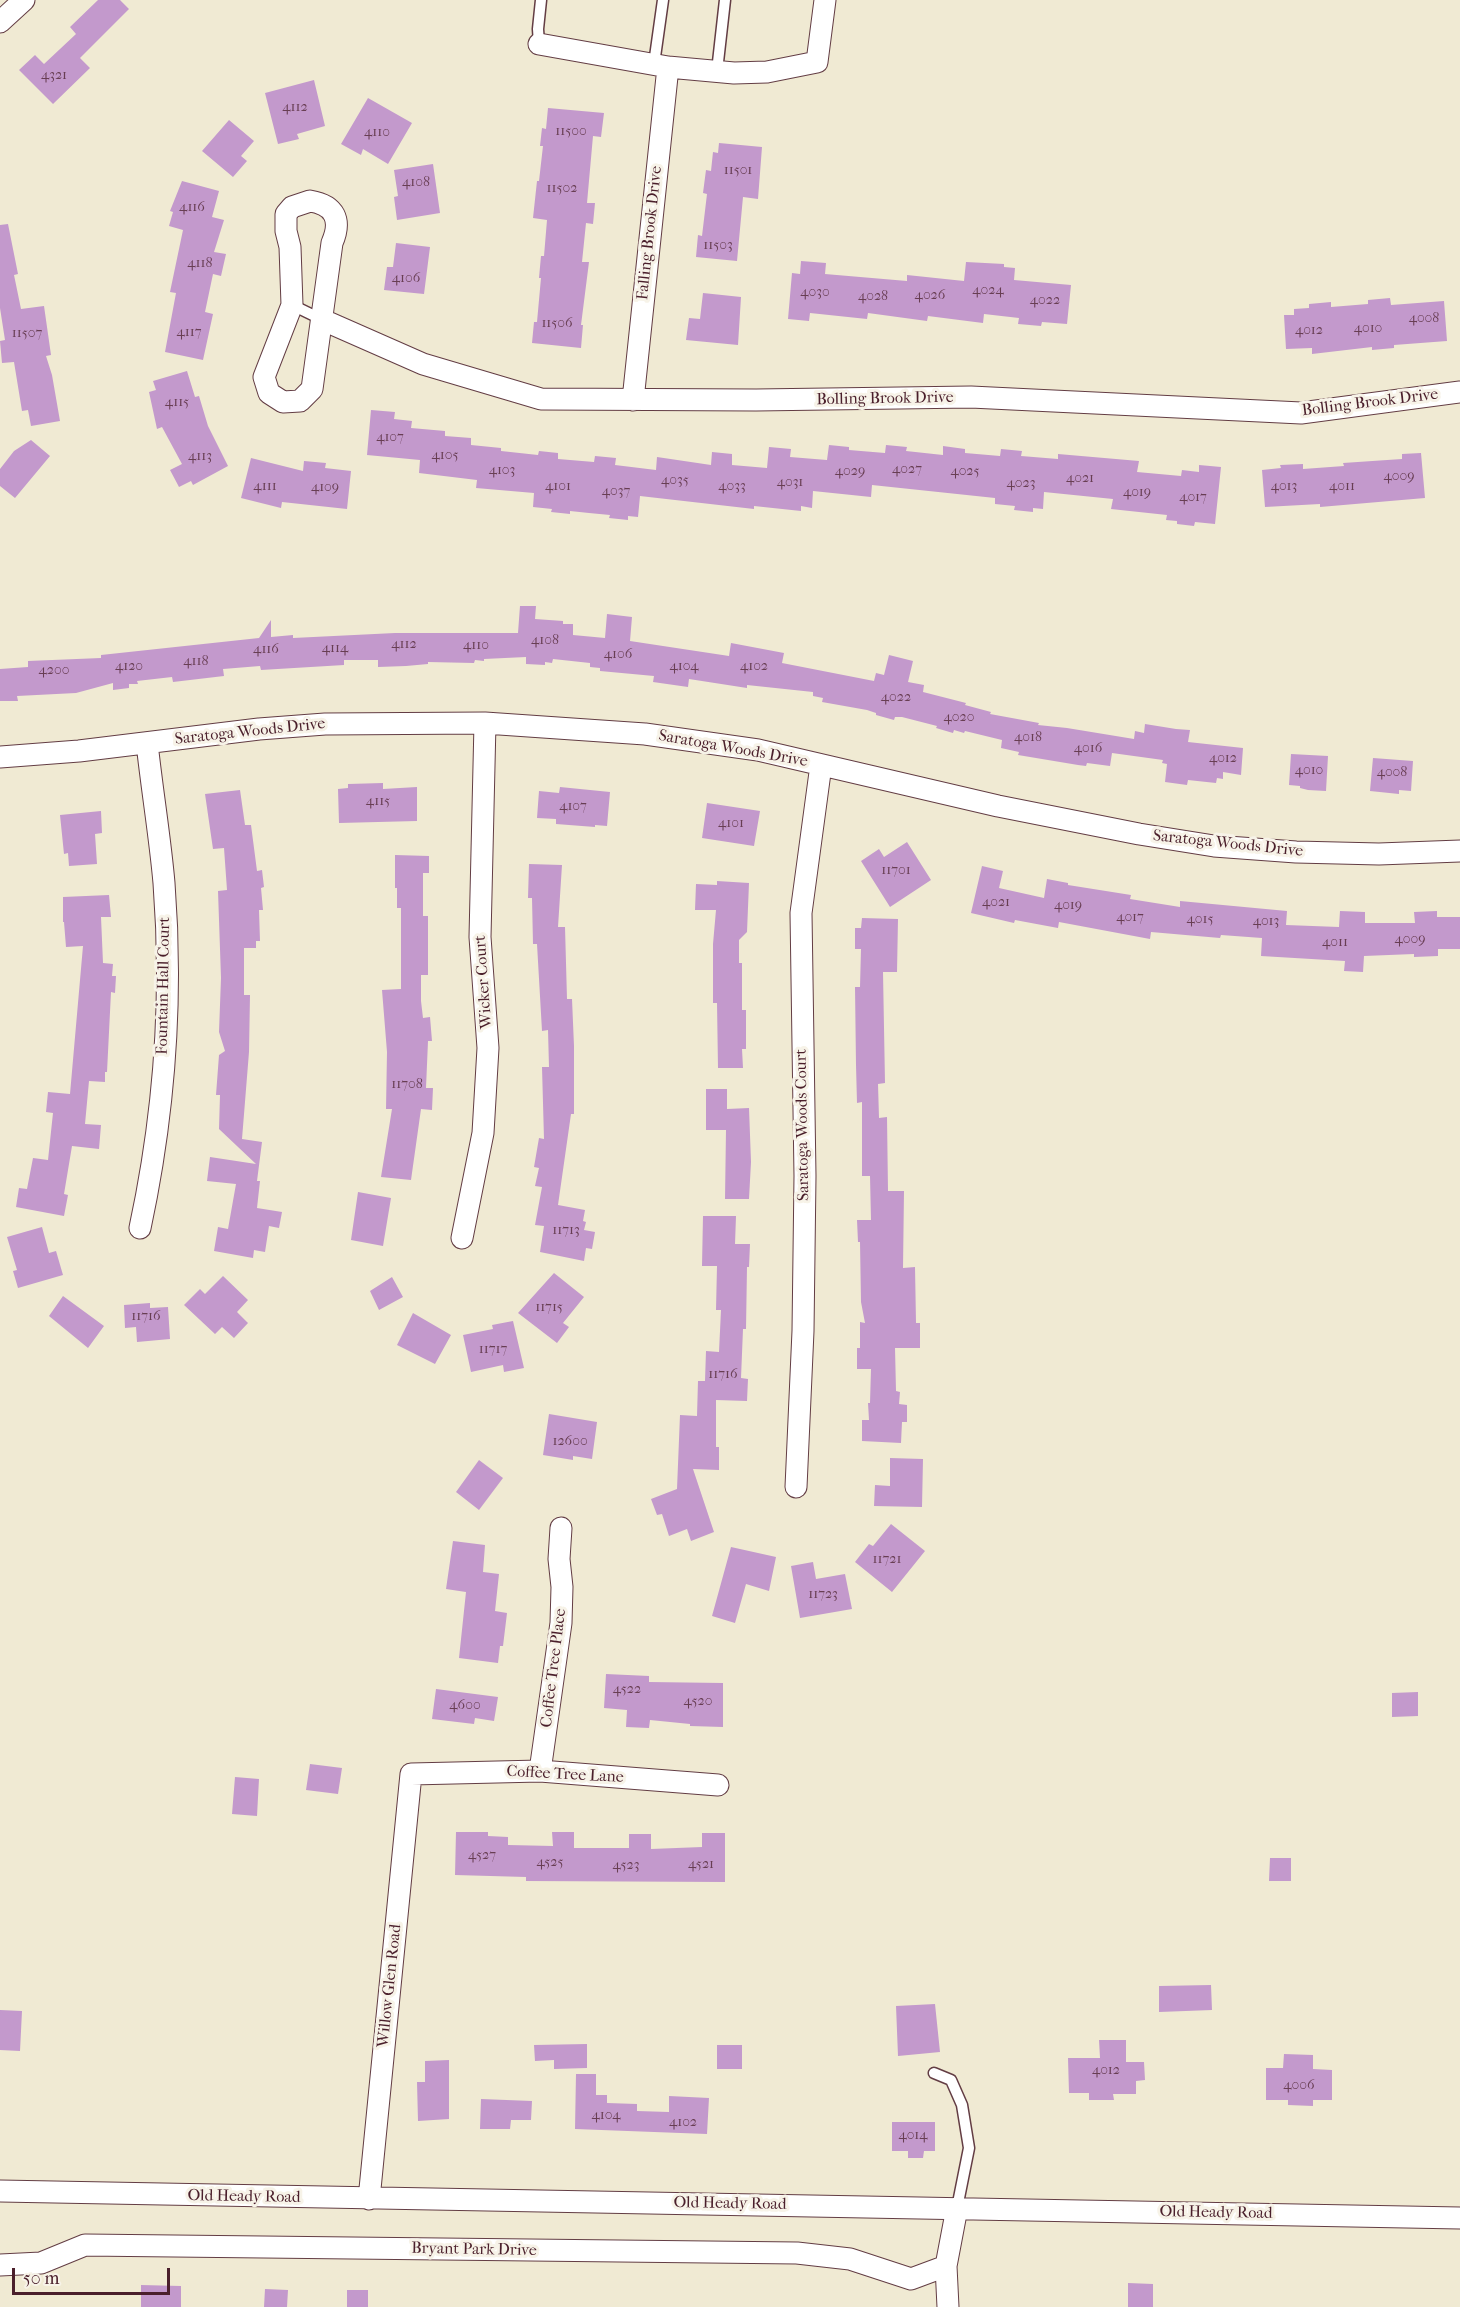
<!DOCTYPE html>
<style>
body{margin:0}
#map{position:relative;width:1460px;height:2307px;overflow:hidden;background:#f0ead3;font-family:"IM FELL French Canon",serif}
canvas{display:block}
.scale{position:absolute;left:12px;top:2268px;width:158px;height:27px;box-sizing:border-box;border:3px solid #4a1f2b;border-top:0;padding-left:8px;font-size:18px;line-height:21px;white-space:nowrap;color:#4a1f2b;-webkit-text-stroke:4px #f7f3e8;paint-order:stroke}
</style>
<div id="map">
<canvas width="1460" height="2307"></canvas>
<div class="scale">50 m</div>
</div>
<script>
const ctx = document.querySelector('canvas').getContext('2d');
ctx.lineJoin = 'round';
function paint(path, color) {
  ctx.fillStyle = color;
  ctx.fill(path, 'evenodd');
}
function strokePath(path, color, width, dash) {
  ctx.strokeStyle = color;
  ctx.lineWidth = width;
  ctx.lineCap = dash ? 'butt' : 'round';
  ctx.setLineDash(dash || []);
  ctx.stroke(path);
}
function write(font, color, halo, rows, align = 'center') {
  ctx.font = font + ' "IM FELL French Canon",serif';
  ctx.lineWidth = 6;
  ctx.setLineDash([]);
  ctx.textBaseline = 'middle';
  ctx.strokeStyle = halo;
  ctx.fillStyle = color;
  for (const [text, x, y, turn = 0] of rows) {
    ctx.save();
    ctx.translate(x, y);
    ctx.rotate((+turn || 0) * Math.PI / 180);
    ctx.textAlign = isNaN(turn) ? turn : align;
    if (halo) ctx.strokeText(text, 0, 0);
    ctx.fillText(text, 0, 0);
    ctx.restore();
  }
}
paint(new Path2D(`
 M98 0H120L129 9 80 58 90 68 53 104 19 70 35 55 44 64 76 34 70 27Z
 M314 80 325 126 297 134 299 139 278 144 265 93Z
 M368 98 412 123 388 164 363 149 361 155 341 144Z
 M548 108 604 113 601 137 593 136 587 203H595L593 224 586 223 582 262H589L581 325H583L581 348 532 343 534 322H537L541 278H539L541 256H544L547 220 533 218 537 181H539L543 146H540L542 128 546 129Z
 M229 120 254 141 241 156 247 161 233 177 202 151Z
 M719 143 762 147 758 199 743 197 737 261 696 257 698 235 702 236 707 194 703 193 706 170 711 171 713 152 718 153Z
 M433 164 440 213 397 220 394 197 398 196 394 170Z
 M182 181 219 191 212 217 224 220 214 252 226 254 221 276 213 274 205 312 213 314 203 360 165 352 176 293 170 292 183 230 169 226 173 212 170 211Z
 M8 224 18 274 14 275 21 309 44 306 51 355 46 356 52 375 60 421 31 426 28 410 22 411 14 362 2 363 0 341 5 340 0 308V225Z
 M396 243 430 247 424 294 384 290 387 267H393Z
 M801 261 826 263 825 274 907 281V275L964 281 966 262 1004 264V267L1015 268 1014 280 1071 285 1067 324 1042 322 1041 326 1018 324 1019 318 984 314 983 323 928 316 927 321 868 313 867 319 810 313 809 321 788 319 792 273 800 274Z
 M703 293 741 297 738 345 686 340 689 318 700 319Z
 M1390 298 1391 305 1444 301 1447 341 1394 345V348L1372 350V347L1312 354V348L1286 349 1284 315H1294V309L1309 308V304L1331 302V307L1368 304V300Z
 M187 371 195 397 199 396 208 426 228 466 193 485 191 481 179 487 170 470 182 464 162 427 157 429 149 392 156 390 153 381Z
 M371 410 395 412 394 419 412 421 411 428 445 431V436L471 438V445L501 448V451L538 455 539 451 558 453V459L594 462 595 456 616 458 615 465 656 470 657 457 711 465 712 452 732 454V465L767 468 769 447 791 449 790 457 827 460 829 445 849 447V450L885 453 886 445 907 447 906 451 943 455V446L965 449V453L1000 456 1001 449 1022 451 1021 456 1058 459V454L1139 461 1137 472 1181 476 1182 470 1199 472V465L1221 467 1215 524 1195 522 1194 526 1177 524V521L1166 520 1167 515 1111 509 1113 499 1044 492 1043 509 1033 508V512L1014 510 1015 506 995 504V498L872 485 871 497 813 491 812 508 801 506V511L754 506V509L640 496 638 517 628 516V520L609 518 610 515 589 513 570 511V514L551 512 552 509 533 507 534 493 476 488 477 480 419 473 420 460 367 455Z
 M31 440 50 456 15 498 0 486V469L14 451Z
 M1421 453 1425 498 1320 507V504L1265 507 1262 470 1281 468 1280 465 1303 464V469L1344 466 1343 463 1402 459V454Z
 M251 458 303 471 304 461 326 463 325 468 351 471 347 509 282 502 281 508 241 498Z
 M520 606H536L535 619 563 621V624H573V635L605 638 607 614 632 617 630 641 729 656 731 643 784 653 782 663 874 681 876 673 884 675 889 655 913 661 908 682 924 685 923 692 966 703 965 705 991 712 990 714 1039 723 1038 725 1067 728 1134 739 1135 731 1144 733 1145 724 1176 729 1190 730 1188 742 1243 748 1241 775 1223 772V779L1217 778 1216 783 1188 780 1187 785 1165 782 1167 764 1162 763 1163 760 1112 753 1110 766 1087 763 1086 766 1078 765 1018 755 1019 752 1001 748 1002 740 965 731 964 733 954 730 953 733 936 728 937 726 902 717H895L894 720 876 715V713L867 710 822 702 823 698 813 696V692L747 685V688L689 679 688 687 653 682 654 676 600 671V668L590 667V663L553 659 552 663 545 662V665L526 664V657L484 659V661L475 660 474 663 428 662V664L406 666 378 667V660H344V665L261 670 260 666 223 669 224 676 173 682 172 677 137 681 138 684H129V688L113 690V683L76 693 17 696 18 701H0V669L28 667V661L101 658V655L259 638 271 620V637L293 635V638L395 633H518Z
 M1291 754 1328 756 1326 791 1308 790 1300 788V786L1289 785Z
 M1373 758 1413 761 1411 791 1399 790V794L1370 791Z
 M383 783V789L417 787V821L339 823 338 789 348 788V784Z
 M560 787 610 792 607 826 595 825V827L556 824V819L537 818 539 791 559 793Z
 M240 790 245 825H251L257 871 262 870 264 887 261 888 263 910H259L260 941H256V948H244V995H250L249 1052 242 1139 262 1142 257 1181H260L257 1208 282 1212 279 1228 269 1226 265 1252 254 1250 253 1258 214 1251 218 1227 228 1229 236 1184 207 1181 210 1157 256 1164 219 1129 220 1095H216L219 1055 225 1051 219 1032 221 978 218 891 227 890 224 848 213 849 205 794Z
 M707 803 760 811 754 846 702 838Z
 M101 811 102 833 95 834 97 864 69 866 68 853 64 854 60 815Z
 M907 842 931 880 890 907 861 861 879 849 884 857Z
 M395 855 429 856V873H423V916H428V975H421V1001L423 1018 430 1017 432 1041H428L426 1088H433L432 1110 421 1109 411 1180 381 1177 392 1109H386L387 1052 382 990 401 989V908H397V888H395Z
 M529 864 562 865 558 927H565L567 999H572L574 1046V1114H571L558 1205 585 1210 583 1221 586 1222 584 1230 595 1232 592 1249 586 1248 584 1261 540 1252 544 1226 535 1225 542 1187 535 1186 539 1168 534 1167 539 1138 544 1139 542 1067H549L548 1030 542 1031 537 944H533L532 898H528Z
 M982 866 1003 871 999 888 1044 898 1047 879 1068 883V885L1131 895 1130 899 1180 907V901L1287 911 1286 925 1339 927 1340 911 1365 912V923H1415L1414 912 1437 911V917H1460V949H1438V956L1414 957V954L1364 956 1363 972 1344 971 1345 961 1261 956 1262 938 1221 935 1220 938 1151 932 1150 939 1059 922 1058 928 1015 920 1014 923 971 913Z
 M717 881 749 883 747 932 739 940V963H742V1010H746V1049H742L743 1068H718L717 1003H713V944L716 910H695L696 884 717 885Z
 M109 895 111 917H101L103 963 113 964 112 976H116L115 993 111 992 107 1072H105V1082L89 1081 85 1124 101 1125 99 1149 72 1146 64 1194 68 1195 64 1216 16 1207 19 1188 27 1189 33 1158 48 1160 53 1113 46 1112 48 1092 70 1094 83 946 66 947 64 922H63V897Z
 M862 918 898 919 897 972H883L885 1083 878 1084 879 1118 887 1117 888 1191H904L903 1268 915 1267 916 1323H920V1348H895L896 1391 900 1392 899 1404 907 1405V1422H902L901 1443 862 1441V1420H869L868 1403H870L871 1369H857V1348H860V1322L865 1323 861 1302 860 1242H858L857 1220H871L870 1176H862V1102L857 1103 856 1065 855 987H860L861 949H855V928H861Z
 M706 1089H727V1109L749 1108 751 1162 749 1199H725L726 1130H706Z
 M358 1192 391 1198 383 1246 351 1240Z
 M703 1216H736L735 1244H750L749 1267H747L746 1329H743L741 1378 748 1379 747 1401 716 1400V1447H719V1470L693 1469 714 1532 691 1541 687 1529 669 1536 662 1514 657 1515 651 1499 677 1489 680 1415 697 1416 698 1381H705L706 1351 719 1352 721 1310H716L717 1266H702Z
 M42 1227 49 1253 56 1251 63 1275 18 1288 13 1271 17 1270 7 1237Z
 M554 1273 584 1297 563 1323 569 1327 557 1343 518 1313Z
 M223 1276 248 1300 237 1312 248 1323 234 1338 222 1327 215 1334 184 1305 200 1289 205 1294Z
 M392 1277 403 1297 379 1310 370 1291Z
 M63 1296 104 1326 88 1348 49 1316Z
 M150 1303V1308L168 1307 170 1339 137 1342 136 1327 125 1328 124 1305Z
 M413 1313 451 1335 435 1364 397 1345Z
 M513 1321 524 1368 504 1372 503 1365 471 1372 463 1335 493 1329 492 1325Z
 M549 1414 597 1422 592 1459 573 1456V1460L543 1455Z
 M890 1458 923 1459 922 1507 874 1506 875 1485 890 1486Z
 M479 1460 503 1478 479 1510 456 1492Z
 M891 1524 925 1551 892 1592 855 1562 869 1544 873 1546Z
 M453 1541 485 1545 483 1572 499 1574 495 1611 507 1613 503 1646H500L498 1663 459 1658 466 1592 446 1589Z
 M731 1547 776 1557 769 1591 746 1584 735 1623 712 1616Z
 M813 1562 816 1579 845 1574 852 1609 800 1618 791 1566Z
 M606 1674 649 1676V1682L723 1683V1727L690 1726V1724L650 1720 649 1728 626 1727 627 1710 604 1708Z
 M436 1689 498 1697 494 1721 475 1718 474 1724 432 1719Z
 M1418 1692V1716L1392 1717V1693Z
 M310 1764 342 1768 338 1794 306 1790Z
 M235 1777 259 1779 257 1816 232 1814Z
 M456 1832H488V1836L508 1837V1845L553 1846 552 1832H574V1848H629V1834H651V1849L702 1847V1833H725V1882L526 1881V1877L455 1875Z
 M1270 1858H1291V1881H1269Z
 M1211 1985 1212 2010 1159 2012V1986Z
 M935 2004 940 2052 898 2056 896 2006Z
 M0 2010 22 2011 20 2051 0 2050Z
 M1099 2040H1126V2062H1144L1145 2080 1136 2081V2094H1113L1114 2100H1089V2093H1069L1068 2058H1100Z
 M587 2044V2068L554 2069V2060L535 2061 534 2045Z
 M717 2045H742V2069H717Z
 M1284 2054 1313 2055V2069L1332 2070V2100H1313V2106L1288 2105V2100H1266V2068H1283Z
 M449 2060V2119L418 2121 417 2082H425V2061Z
 M576 2074H596V2095H607V2103L637 2104V2111L669 2112V2096L709 2098 707 2134 575 2129Z
 M481 2099 532 2101 531 2120H511L510 2129H480Z
 M892 2122H935V2151H924L923 2158H908V2151H892Z
 M1128 2283 1153 2284V2307H1128Z
 M141 2285 181 2286V2307H141Z
 M265 2289 288 2290 287 2307H264Z
 M347 2290H368V2307H347Z`), '#c399cc');
const service = new Path2D(`
 M539 44 538 29 541 0
 M654 64 663 0
 M717 71 725 0
 M292 305 323 320
 M934 2073 951 2080 962 2105 969 2148 957 2208`);
const minor = new Path2D(`
 M0 22 24 0
 M539 44 668 67 734 73 767 72 817 62 825 0
 M310 201C335 205 342 220 332 243L312 389 300 401 283 402 269 393 264 377 292 305 290 247 286 231V214L292 207Z
 M323 320 423 364 541 399 756 400 971 397 1301 413 1460 392
 M633 400 668 67
 M0 757 79 751 259 729 325 724 485 723 645 734 758 750 998 806 1139 834 1214 846 1296 852 1379 854 1460 851
 M140 1228C164 1116 173 998 164 883 160 837 152 790 147 743
 M462 1238 483 1133 488 1048 480 937 485 723
 M796 1487 803 1331 805 1176 801 913 821 765
 M540 1771 561 1623 562 1587 559 1559 561 1528
 M0 2191 1460 2218
 M369 2199 411 1774 540 1771 718 1785
 M0 2265 41 2263 85 2245 797 2253 850 2259 911 2279 946 2266
 M948 2307 946 2266 957 2208`);
strokePath(service, '#633d44', 13);
strokePath(minor, '#633d44', 23);
strokePath(service, '#fff', 10);
strokePath(minor, '#fff', 21);
write('14px', '#683e53', null, [
 ["4321",54,76],
 ["4112",295,108],
 ["11500",571,132],
 ["4110",377,133],
 ["11501",738,171],
 ["4108",416,183],
 ["11502",562,189],
 ["4116",192,208],
 ["11503",718,246],
 ["4118",200,264],
 ["4106",406,279],
 ["4024",988,291],
 ["4030",815,293],
 ["4026",930,296],
 ["4028",873,297],
 ["4022",1045,301],
 ["4008",1424,319],
 ["11506",557,324],
 ["4010",1368,329],
 ["4012",1309,331],
 ["4117",189,333],
 ["11507",27,334],
 ["4115",177,403],
 ["4107",390,438],
 ["4105",445,456],
 ["4113",200,457],
 ["4027",907,470],
 ["4103",502,471],
 ["4029",850,472],
 ["4025",965,472],
 ["4009",1399,477],
 ["4021",1080,479],
 ["4035",675,481],
 ["4031",790,483],
 ["4023",1021,484],
 ["4111",265,487],
 ["4101",558,487],
 ["4033",732,487],
 ["4013",1284,487],
 ["4011",1342,487],
 ["4109",325,488],
 ["4037",616,492],
 ["4019",1137,493],
 ["4017",1193,498],
 ["4108",545,641],
 ["4112",404,645],
 ["4110",476,646],
 ["4114",335,649],
 ["4116",266,650],
 ["4106",618,655],
 ["4118",196,662],
 ["4120",129,667],
 ["4104",684,667],
 ["4102",754,667],
 ["4200",54,671],
 ["4022",896,698],
 ["4020",959,718],
 ["4018",1028,738],
 ["4016",1088,749],
 ["4012",1223,759],
 ["4010",1309,771],
 ["4008",1392,773],
 ["4115",378,802],
 ["4107",573,807],
 ["4101",731,824],
 ["11701",896,871],
 ["4021",996,903],
 ["4019",1068,906],
 ["4017",1130,918],
 ["4015",1200,920],
 ["4013",1266,922],
 ["4009",1410,940],
 ["4011",1335,943],
 ["11708",407,1085],
 ["11713",566,1231],
 ["11715",549,1308],
 ["11716",146,1317],
 ["11717",493,1350],
 ["11716",723,1375],
 ["12600",570,1442],
 ["11721",887,1560],
 ["11723",823,1595],
 ["4522",627,1690],
 ["4520",698,1702],
 ["4600",465,1706],
 ["4527",482,1856],
 ["4525",550,1863],
 ["4521",701,1865],
 ["4523",626,1866],
 ["4012",1106,2071],
 ["4006",1299,2086],
 ["4104",606,2116],
 ["4102",683,2123],
 ["4014",913,2136]
]);
write('16px', '#4a1f2b', '#f7f3e8', [
 ["Falling Brook Drive",650,233,-84],
 ["Bolling Brook Drive",885,399,-1],
 ["Bolling Brook Drive",1370,403,-7],
 ["Saratoga Woods Drive",250,732,-6],
 ["Saratoga Woods Drive",733,749,10],
 ["Saratoga Woods Drive",1228,844,6],
 ["Wicker Court",484,982,-94],
 ["Fountain Hall Court",164,986,-89],
 ["Saratoga Woods Court",803,1125,-91],
 ["Coffee Tree Place",554,1668,-83],
 ["Coffee Tree Lane",565,1775,3],
 ["Willow Glen Road",390,1986,-84],
 ["Old Heady Road",244,2197,1],
 ["Old Heady Road",730,2204,1],
 ["Old Heady Road",1216,2213,1],
 ["Bryant Park Drive",474,2250,1]
]);
</script>
